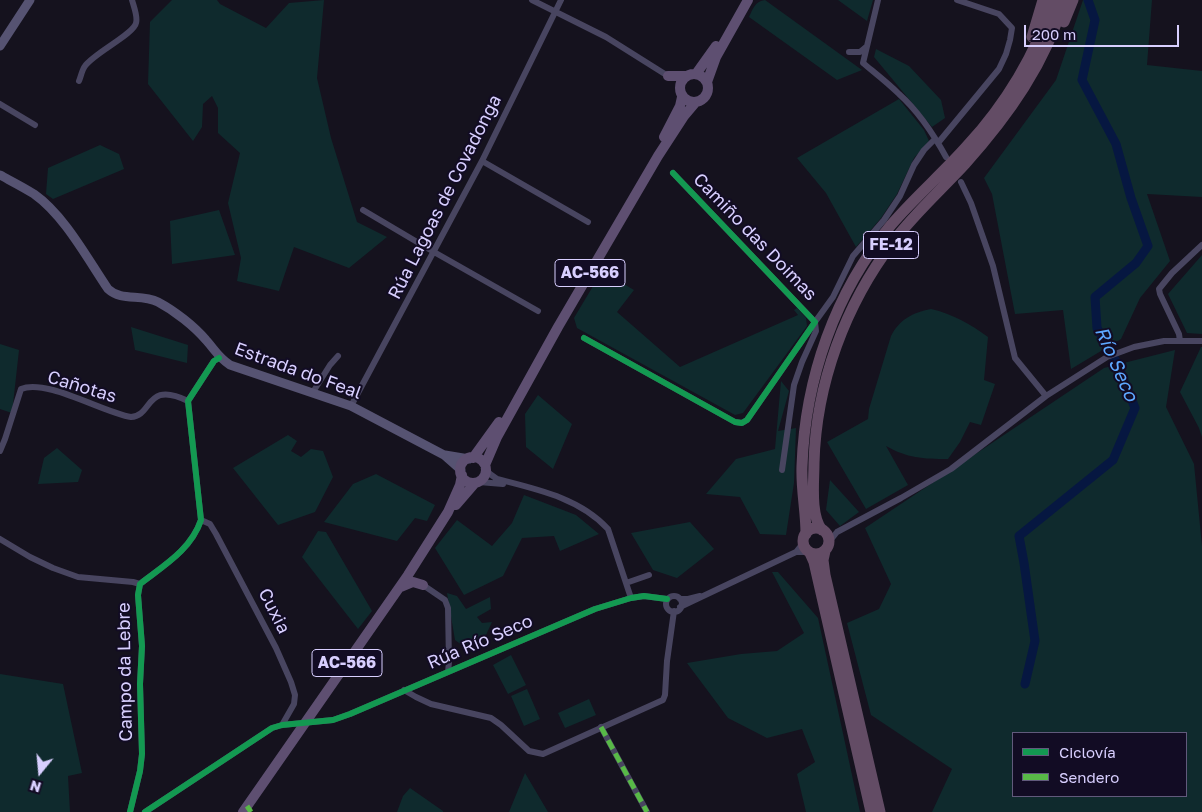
<!DOCTYPE html>
<meta charset="utf-8">
<style>
body{margin:0}
#map{position:relative;width:1202px;height:812px;overflow:hidden;background:#15121e;font-family:"Golos Text",sans-serif}
canvas{display:block}
.legend{position:absolute;left:1012px;top:732px;width:175px;height:65px;box-sizing:border-box;background:#120c24;border:1px solid #615a7c;margin:0;padding:6px 9px;list-style:none;font-size:15px;color:#d8cfff}
.legend li{display:flex;align-items:center;gap:10px;height:25px}
.legend b{width:25px;border:1px solid #615a7c}
.north{position:absolute;left:15px;top:747px;width:50px;height:50px;-webkit-text-stroke:4px #120c24;paint-order:stroke;rotate:197deg;font-size:14px;font-weight:700;line-height:20px;text-align:center;color:#d8cfff}
.north::after{content:'';display:block;margin:auto;width:18px;height:22px;background:#d8cfff;clip-path:polygon(50% 0,100% 100%,50% 72%,0 100%)}
.scale{position:absolute;left:1024px;top:25px;width:155px;height:22px;box-sizing:border-box;border:2px solid #d8cfff;border-top:0;padding-left:6px;font-size:15px;line-height:18px;white-space:nowrap;color:#d8cfff;-webkit-text-stroke:4px #120c24;paint-order:stroke}
</style>
<div id="map">
<canvas width="1202" height="812"></canvas>
<ul class="legend">
<li><b style="height:6px;background:#139951"></b>Ciclovía</li>
<li><b style="height:6px;background:#58b947"></b>Sendero</li>
</ul>
<div class="north">N</div>
<div class="scale">200 m</div>
</div>
<script>
const ctx = document.querySelector('canvas').getContext('2d');
ctx.lineJoin = 'round';
function paint(path, color) {
  ctx.fillStyle = color;
  ctx.fill(path, 'evenodd');
}
function strokePath(path, color, width, dash) {
  ctx.strokeStyle = color;
  ctx.lineWidth = width;
  ctx.lineCap = dash ? 'butt' : 'round';
  ctx.setLineDash(dash || []);
  ctx.stroke(path);
}
function write(font, color, halo, rows, align = 'center') {
  ctx.font = font + ' "Golos Text",sans-serif';
  ctx.lineWidth = 4;
  ctx.setLineDash([]);
  ctx.textBaseline = 'middle';
  ctx.strokeStyle = halo;
  ctx.fillStyle = color;
  for (const [text, x, y, turn = 0] of rows) {
    ctx.save();
    ctx.translate(x, y);
    ctx.rotate((+turn || 0) * Math.PI / 180);
    ctx.textAlign = isNaN(turn) ? turn : align;
    if (halo) ctx.strokeText(text, 0, 0);
    ctx.fillText(text, 0, 0);
    ctx.restore();
  }
}
paint(new Path2D(`
 M172 0H217L220 4 266 28 289 3 324 0 317 78 331 138 357 222 387 237 349 268 294 247 279 291 237 281 241 258 228 203 240 153 218 133V108L212 96 203 104 202 127 193 141 148 84 150 22Z
 M765 0 862 70 837 80 749 17C753 9 755 1 765 0Z
 M838 0H873L867 21Z
 M1083 0H1152L1147 65 1202 71V197L1147 194 1170 261 1140 298 1121 339 1071 369 1063 310 1015 314 992 194 984 178 1056 80Z
 M876 49 909 66 941 100 945 118 932 127 874 57Z
 M899 99 924 130 929 141 914 158 897 194 881 218 856 247 826 193 797 158Z
 M100 145 119 154 124 169 53 199 46 194 48 168Z
 M219 210 235 255 172 264 170 221Z
 M1202 255V334L1187 333 1168 294Z
 M602 271 634 290 617 312 680 367 798 315 794 310 797 308 806 318 807 326 743 413 735 415 577 328 574 318Z
 M931 309C953 314 970 324 988 337L984 380 995 384 981 425 970 422 960 442 948 459C923 459 907 458 886 446L908 485 866 509 827 442 868 419 869 409 891 336C900 319 912 313 931 309Z
 M131 327 188 345 187 363 135 350Z
 M0 344 19 350 12 413 0 409Z
 M1201 347H1202V437L1199 428 1180 392Z
 M1175 350 1166 407 1194 464 1202 546V812H932L952 769 871 715 847 623 879 609 891 584 865 528 1104 368ZM1013 733H1186V796H1013Z
 M781 381 789 391 778 431 796 428 794 483 786 535 760 534 740 497 706 494 736 459 775 449Z
 M538 395 572 424 553 469 526 447 525 414Z
 M288 435 297 441 291 451 301 457 311 449 323 451 333 477 315 512 278 525 233 468Z
 M57 448 82 470 78 482 38 484 44 458Z
 M376 474 435 505 427 521 415 518 397 541 324 522 353 484Z
 M830 480 859 512 840 526 826 510Z
 M524 495 576 515 599 534 560 551 554 536 522 538 503 576 464 595 435 548 457 520 492 546 512 523Z
 M690 522 714 549 677 578 653 570 631 533Z
 M318 531 326 532 372 611 358 629 302 557Z
 M772 572H778L818 618 860 812H806L797 774 815 762 802 729 767 738 728 718 687 663 741 654 777 651 804 633Z
 M447 593 457 596 466 609 490 597 491 609 477 617 482 623 492 622 486 635 466 648 455 640Z
 M511 655 526 685 508 694 493 665Z
 M0 674 63 684 82 773 68 776 70 812H0Z
 M527 689 540 719 524 726 511 696Z
 M589 699 596 715 565 728 558 713Z
 M525 773 548 812H509Z
 M410 788 443 811V812H397L403 796Z`), '#0f2a2d');
strokePath(new Path2D(`
 M1025 684 1035 641 1024 563 1019 536 1113 460 1135 408 1117 363 1097 328 1095 297 1136 263 1148 246 1131 198 1116 144 1082 80 1095 20 1088 0`), '#061741', 9);
strokePath(new Path2D(`
 M532 0 606 37 668 76
 M878 0 863 63C875 73 888 83 899 94 918 111 934 135 946 157
 M849 52H860L866 47
 M79 81C81 76 82 70 85 66 94 53 134 34 136 23 138 17 134 7 132 0
 M0 104 35 125
 M938 143 999 69 1006 54 1010 40 1012 28 999 14 957 0
 M482 161 588 222
 M961 182 971 203 993 266 1015 358 1046 396
 M363 210 434 252 538 311
 M584 338 735 422 742 423 747 420 815 322 673 173
 M1180 341 1179 334 1160 294 1159 289 1172 273 1202 245
 M313 392 330 365 338 356
 M351 406 482 161 561 0
 M0 451 5 439 21 389C46 378 104 413 131 417 153 416 145 380 188 401
 M486 469 490 474 497 479C536 489 580 498 608 529L631 598
 M782 470 794 385 802 362 816 331 815 322 833 297 853 256 884 220 900 196 914 165 924 150 935 139
 M479 482 503 484
 M201 520 210 524 216 534 276 648 291 682 295 695 294 704 282 725
 M0 539 30 557 53 568 78 577 133 582 140 584
 M829 542 837 532 901 498 951 469 1046 396 1107 357 1134 347 1164 341H1202
 M796 552 804 542
 M626 583 649 575
 M423 585 445 600 448 608 449 662 448 672
 M666 604a8 8 0 1 1 16 0a8 8 0 1 1-16 0Z
 M680 599H688L700 596
 M680 607 796 552H809
 M404 690 416 697 431 704 491 718 501 725 529 751 543 754 663 700 665 695 667 661 674 611
 M601 727 647 812
 M130 812 140 771 142 754 140 684 142 646 138 595 140 584C163 566 191 550 201 520L188 401 214 361 219 358
 M145 812 272 728 282 725 333 720 350 714 595 609 631 598 644 596 667 599`), '#484560', 6);
strokePath(new Path2D(`
 M0 46 30 0
 M0 175C11 181 23 187 34 194 64 215 87 258 108 289 122 302 141 293 158 302 175 311 194 326 206 340 215 350 218 357 230 365L351 406 444 455 461 470
 M445 455 469 459`), '#565372', 9);
strokePath(new Path2D(`
 M680 88a14 14 0 1 1 28 0a14 14 0 1 1-28 0Z
 M696 74 716 46
 M668 76H685
 M707 82 716 57 748 0
 M664 137 680 106 682 97
 M460 470a13 13 0 1 1 26 0a13 13 0 1 1-26 0Z
 M473 458 499 422
 M485 465 497 437 558 327 658 156 684 116 695 103
 M456 505 475 483
 M401 587 413 582 423 585
 M243 812 408 575 448 512 460 485 462 475`), '#5e4f71', 10);
strokePath(new Path2D(`
 M1064 22 1073 0
 M1032 37 1043 0
 M803 541a13 13 0 1 1 26 0a13 13 0 1 1-26 0Z
 M822 530C810 515 814 482 814 463 816 384 845 305 893 242 914 214 941 190 965 164 1008 116 1046 63 1064 0
 M806 534C806 511 801 489 802 466 805 379 835 292 891 225 915 197 943 173 967 146 1005 105 1037 53 1053 0
 M825 551 823 560 825 575 880 812
 M810 553 814 562 871 812`), '#634c65', 11);
strokePath(new Path2D(`
 M601 727 647 812
 M247 806 251 812`), '#58b947', 5, [10, 5]);
strokePath(new Path2D(`
 M584 338 735 422 742 423 747 420 815 322 673 173
 M130 812 140 771 142 754 140 684 142 646 138 595 140 584C163 566 191 550 201 520L188 401 214 361 219 358
 M145 812 272 728 282 725 333 720 350 714 595 609 631 598 644 596 667 599`), '#139951', 6);
for (const [x, y, w] of [
 [891,245,55],
 [590,273,70],
 [347,663,70]
]) {
  const box = new Path2D();
  box.roundRect(x - w / 2, y - 13.5, w, 27, 4);
  ctx.fillStyle = '#120c24';
  ctx.fill(box);
  strokePath(box, '#d8cfff', 1);
}
write('bold 16px', '#d8cfff', null, [
 ["FE-12",891,245],
 ["AC-566",590,273],
 ["AC-566",347,663]
]);
write('18px', '#d8cfff', '#120c24', [
 ["Rúa Lagoas de Covadonga",445,197,-63],
 ["Camiño das Doimas",755,237,46],
 ["Estrada do Feal",298,371,20],
 ["Cañotas",82,387,17],
 ["Cuxia",274,611,63],
 ["Rúa Río Seco",480,642,-23],
 ["Campo da Lebre",125,672,-91]
]);
write('italic 19px', '#5da8ff', '#120c24', [
 ["Río Seco",1116,364,66]
]);
</script>
